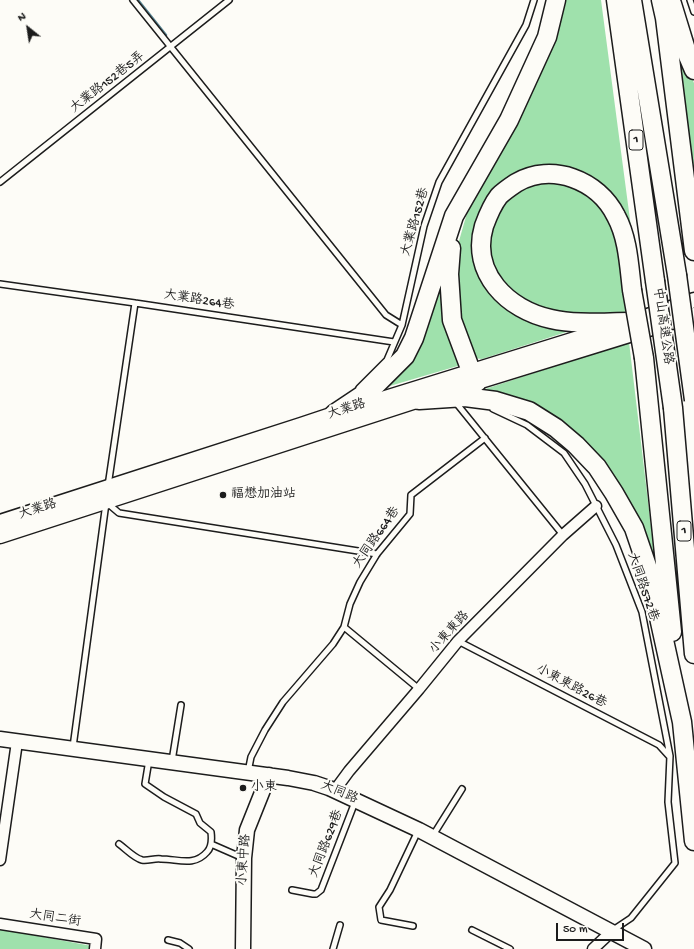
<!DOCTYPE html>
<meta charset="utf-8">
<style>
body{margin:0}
#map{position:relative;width:694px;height:949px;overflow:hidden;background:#fdfcf7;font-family:"Gochi Hand",sans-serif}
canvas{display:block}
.north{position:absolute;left:8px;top:8px;width:40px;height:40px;-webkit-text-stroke:3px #fdfcf7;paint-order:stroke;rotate:330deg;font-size:11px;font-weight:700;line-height:16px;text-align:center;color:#1c1c1c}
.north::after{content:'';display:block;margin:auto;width:14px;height:18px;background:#1c1c1c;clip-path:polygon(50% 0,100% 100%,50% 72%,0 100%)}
.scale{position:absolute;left:556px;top:923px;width:68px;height:18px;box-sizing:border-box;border:2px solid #1c1c1c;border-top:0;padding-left:5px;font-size:12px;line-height:14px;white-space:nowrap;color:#1c1c1c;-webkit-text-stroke:3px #fdfcf7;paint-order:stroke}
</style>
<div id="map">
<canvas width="694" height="949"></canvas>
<div class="north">N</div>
<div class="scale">50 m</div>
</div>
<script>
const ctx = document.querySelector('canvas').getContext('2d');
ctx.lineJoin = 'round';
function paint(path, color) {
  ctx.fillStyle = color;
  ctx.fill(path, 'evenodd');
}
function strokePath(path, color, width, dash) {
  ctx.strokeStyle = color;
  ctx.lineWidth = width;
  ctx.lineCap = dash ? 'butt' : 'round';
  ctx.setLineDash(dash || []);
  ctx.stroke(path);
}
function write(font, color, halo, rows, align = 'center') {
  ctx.font = font + ' "Gochi Hand","LXGW WenKai TC",sans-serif';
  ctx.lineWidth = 4;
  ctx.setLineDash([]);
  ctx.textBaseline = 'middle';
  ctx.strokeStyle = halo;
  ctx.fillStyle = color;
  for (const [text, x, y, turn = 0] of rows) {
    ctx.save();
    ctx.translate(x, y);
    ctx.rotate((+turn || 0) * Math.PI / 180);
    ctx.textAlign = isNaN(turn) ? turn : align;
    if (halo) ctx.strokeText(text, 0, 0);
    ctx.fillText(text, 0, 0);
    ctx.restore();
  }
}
paint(new Path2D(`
 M565 0H601L634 250 613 196 583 173 551 168 521 170 496 192 480 223 489 289 576 329 482 359 473 358 459 316 455 255 469 206 482 186 538 78 564 8Z
 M678 47 694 83V190Z
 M566 179 593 197 613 220 624 270 625 313 577 317 548 312 521 298 495 273 488 250 492 224 509 196 535 180Z
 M439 288 443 290 461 365 383 388Z
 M629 342 657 577 614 477 517 400 482 390Z
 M0 929 92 946 91 949H0Z`), '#9fe1ac');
strokePath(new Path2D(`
 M138 0 166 35`), '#598592', 2.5);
const lane = new Path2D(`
 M133 0 386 315 402 325
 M690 0 694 12
 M0 182 229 0
 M0 284 135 303 394 342
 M359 388 387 360 402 325 424 226 439 182 526 25 534 0
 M457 404 563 535
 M493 409 527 425 564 453 585 484 616 545 642 612 670 756 668 802 675 863 631 918 613 930
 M108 486 135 303
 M106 502 119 513 377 554
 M344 627 419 689
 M458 641 659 745 669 756
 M73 747 106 503
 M172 761 181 705
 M248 772 251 757 265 730 283 702 333 644 344 627 350 604 360 582 377 554 410 514 411 495 485 438
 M432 837 462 789
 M119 844C126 849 134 858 142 860 148 861 155 858 161 859 178 859 194 867 207 852 212 847 212 840 211 832L200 823 196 814 164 797 145 784 149 760
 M211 844 243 858
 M292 890 313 894H316L321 890 355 802
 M413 926 381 920 379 907 390 890 418 831
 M472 930 510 949
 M168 940 180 943 189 949
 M333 949 340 925`);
const street = new Path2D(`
 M335 790 349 771 419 689 458 641 563 535 596 506
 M0 860 17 742
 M0 924 96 939 95 949
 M593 949 611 932`);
const secondary = new Path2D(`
 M0 522 301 425 334 414 630 322 694 300
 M0 536 419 400 694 315
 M0 739 288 778 314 783 329 788 419 830 644 949
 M243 949 244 858 247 830 269 775`);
const highway = new Path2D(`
 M616 0 655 281
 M632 0 677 275
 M661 0 665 18 694 251
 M672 4 688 56 694 70
 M451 248 449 274 452 320 471 371 477 382
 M630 322C604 322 577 325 551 319 508 310 470 273 484 226 488 215 492 205 499 196 504 191 510 187 516 183 552 162 598 180 616 216 628 238 629 265 632 290
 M644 358 672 632
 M419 400 465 397 496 401 529 411 556 428 576 445 597 467 614 493 634 528 649 572 682 722 694 841
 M673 408 694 654
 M334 414 373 388 405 356 414 338 454 216 509 120 547 37 556 0`);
strokePath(lane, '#1c1c1c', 8);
strokePath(street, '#1c1c1c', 13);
strokePath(secondary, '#1c1c1c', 17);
strokePath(highway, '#1c1c1c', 21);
strokePath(lane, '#fdfcf7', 5);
strokePath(street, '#fdfcf7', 10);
strokePath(secondary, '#fdfcf7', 14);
strokePath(highway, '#fdfcf7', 18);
const highwayBridge = new Path2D(`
 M677 275 694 400
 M655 281 673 408
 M632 290 644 358`);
strokePath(highwayBridge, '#1c1c1c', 21, []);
strokePath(highwayBridge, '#fdfcf7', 18);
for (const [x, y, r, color] of [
 [223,495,4,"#1c1c1c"],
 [243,788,4,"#1c1c1c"]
]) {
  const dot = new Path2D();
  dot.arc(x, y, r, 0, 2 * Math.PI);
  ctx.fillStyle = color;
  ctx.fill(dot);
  strokePath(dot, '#fdfcf7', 1.5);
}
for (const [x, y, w] of [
 [636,140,14],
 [684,531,14]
]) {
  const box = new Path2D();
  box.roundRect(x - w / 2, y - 10, w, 20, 3);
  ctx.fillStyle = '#fdfcf7';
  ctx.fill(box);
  strokePath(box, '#1c1c1c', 1);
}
write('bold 12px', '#1c1c1c', null, [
 ["1",636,140],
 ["1",684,531]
]);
write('13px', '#1c1c1c', '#fdfcf7', [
 ["大業路152巷5弄",108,83,-38],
 ["大業路152巷",416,222,-74],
 ["大業路264巷",199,301,9],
 ["中山高速公路",662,326,82],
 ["大業路",347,410,-18],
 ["大業路",38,510,-18],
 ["大同路664巷",377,538,-55],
 ["大同路572巷",642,587,71],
 ["小東東路",450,633,-48],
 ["小東東路26巷",571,687,28],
 ["大同路",339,793,23],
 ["大同路629巷",327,844,-69],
 ["小東中路",245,860,-86],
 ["大同二街",55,919,9]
]);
write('13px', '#1c1c1c', '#fdfcf7', [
 ["福懋加油站",231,495],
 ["小東",251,788]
], 'left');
</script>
